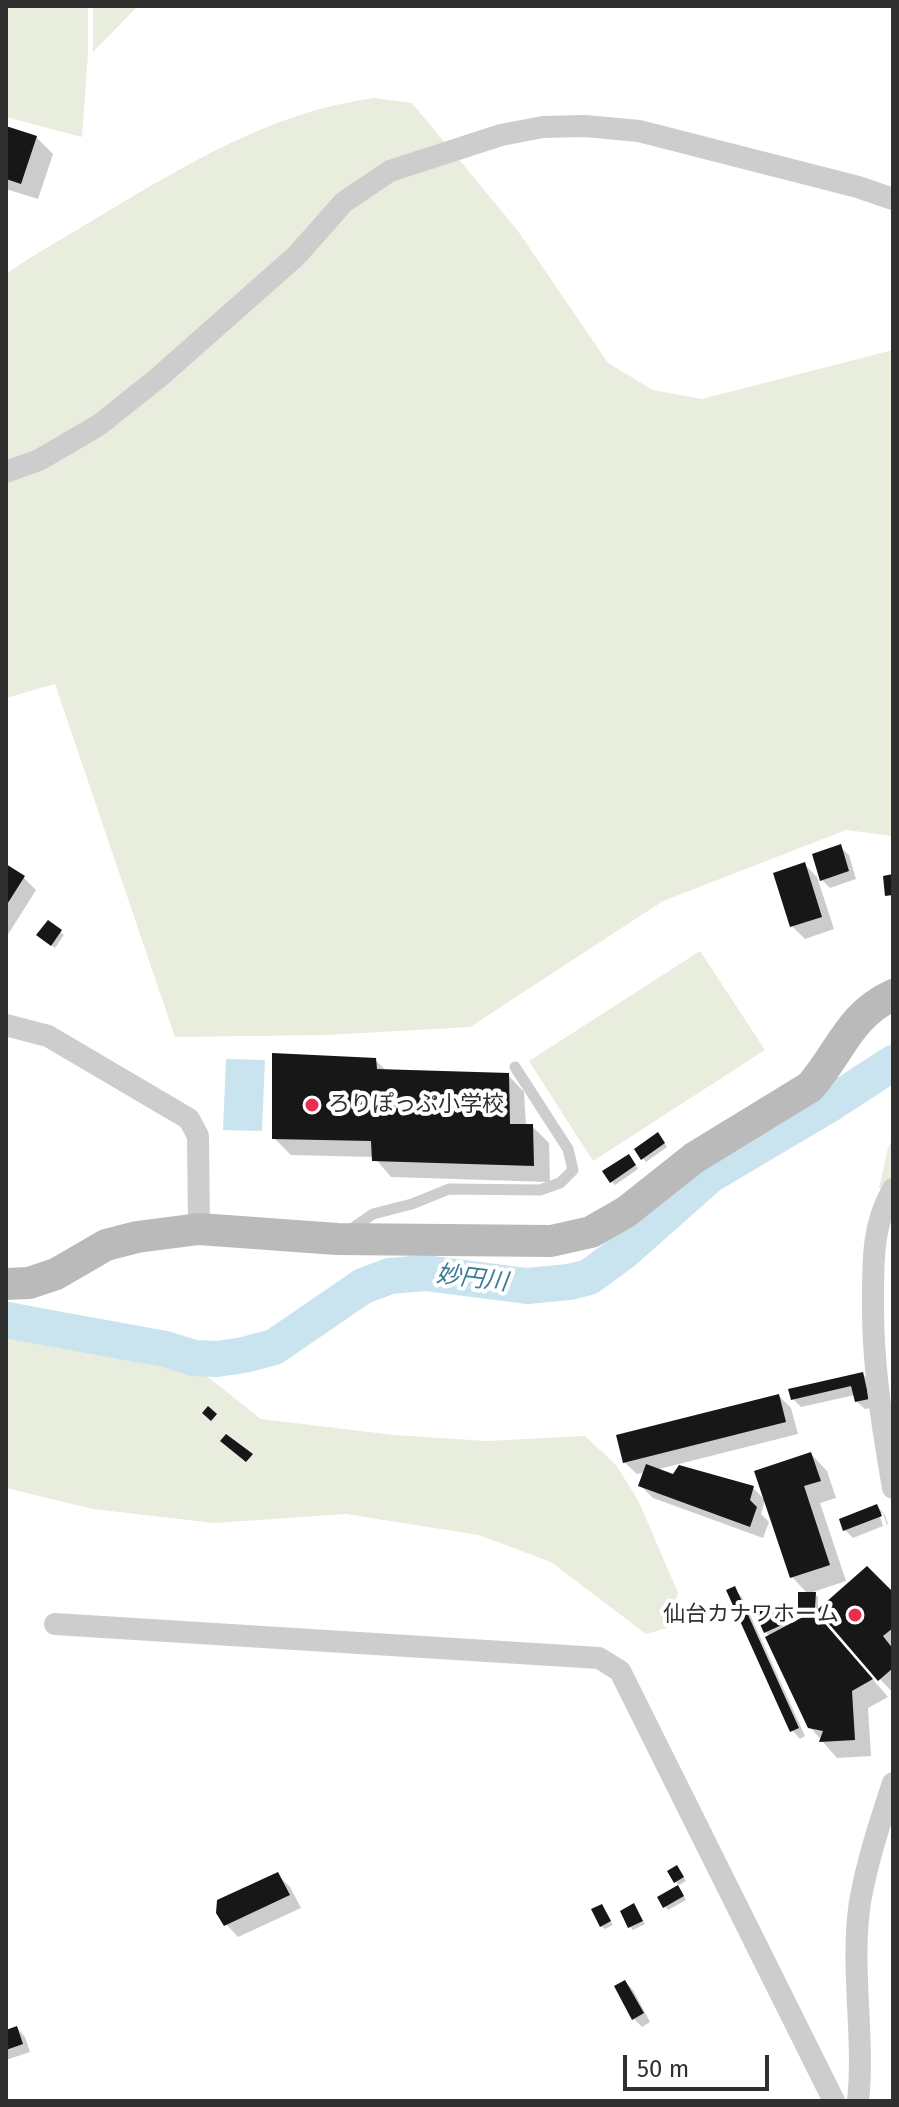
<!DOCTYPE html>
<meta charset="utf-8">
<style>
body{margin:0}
#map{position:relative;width:899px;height:2107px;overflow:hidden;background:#fff;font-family:"Fira Sans",sans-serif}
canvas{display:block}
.frame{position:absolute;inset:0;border:8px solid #303030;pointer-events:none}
.scale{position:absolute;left:623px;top:2055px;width:146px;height:36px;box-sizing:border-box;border:4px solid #303030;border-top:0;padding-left:10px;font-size:24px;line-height:28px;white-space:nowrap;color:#303030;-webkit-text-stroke:6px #fff;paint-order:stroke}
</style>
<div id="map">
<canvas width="899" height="2107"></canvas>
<div class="frame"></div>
<div class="scale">50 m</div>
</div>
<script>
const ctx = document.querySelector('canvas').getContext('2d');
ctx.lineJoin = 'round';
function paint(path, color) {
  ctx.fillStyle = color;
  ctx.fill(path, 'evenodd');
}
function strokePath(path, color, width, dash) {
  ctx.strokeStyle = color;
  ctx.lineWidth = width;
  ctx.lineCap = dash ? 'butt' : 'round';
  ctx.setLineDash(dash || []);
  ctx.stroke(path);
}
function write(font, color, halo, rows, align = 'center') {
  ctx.font = font + ' "Fira Sans","Noto Sans JP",sans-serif';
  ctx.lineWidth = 8;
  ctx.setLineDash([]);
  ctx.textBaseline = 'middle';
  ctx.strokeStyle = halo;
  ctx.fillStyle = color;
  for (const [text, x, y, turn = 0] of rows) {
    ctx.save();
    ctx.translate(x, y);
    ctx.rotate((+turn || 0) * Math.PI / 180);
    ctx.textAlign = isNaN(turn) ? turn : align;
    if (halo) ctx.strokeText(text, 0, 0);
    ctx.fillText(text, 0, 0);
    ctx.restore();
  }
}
paint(new Path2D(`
 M6 6H88V54L82 137 6 117Z
 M93 6H138L93 52Z
 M374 98 412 103 518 231 608 363 653 390 702 399 893 350V836L846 830 663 901 470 1027 327 1035 175 1037 55 684 6 698V274C36 253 69 235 100 216 185 165 274 111 374 98Z
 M700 951 765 1050 593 1161 529 1061Z
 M893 1138V1191L879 1188 888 1148Z
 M6 1301 151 1332 261 1419 394 1435 487 1441 585 1436 616 1465 639 1502 678 1593 667 1628 646 1634 551 1562 479 1535 346 1514 214 1523 93 1509 6 1488Z`), '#e8edde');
paint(new Path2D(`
 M226 1059 265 1060 262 1131 223 1130Z`), '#c9e4ee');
paint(new Path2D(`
 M6 128 36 137 53 154 38 199 6 189Z
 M840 847 849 855 856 879 830 888 822 880Z
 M805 865 817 877 834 929 805 939 792 926Z
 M6 867 24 878 36 890 7 936Z
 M48 922 64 935 55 948 42 938Z
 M375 1060 388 1072 508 1075 524 1092 526 1126H532L549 1143 550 1182 391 1177 374 1157 291 1155 274 1138Z
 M661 1138 667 1147 646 1162 643 1158Z
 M632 1160 638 1169 615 1185 611 1181Z
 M863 1374 871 1382 876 1407 865 1409 856 1401 855 1395 801 1407 793 1399Z
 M779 1396 791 1408 798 1434 655 1470 674 1476 753 1488 765 1500 761 1514 769 1522 763 1538 653 1498 640 1485 645 1472 637 1474 624 1462Z
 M811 1454 827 1471 836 1498 820 1503 846 1581 813 1592 818 1597V1610L804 1611 800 1607 808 1594 792 1577 757 1473Z
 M877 1506 885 1515 888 1524 853 1538 845 1530ZM879 1513H883L887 1525 883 1526Z
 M867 1569 893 1595V1693L880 1679Z
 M734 1589 742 1597 805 1736 800 1739 792 1730Z
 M774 1606 783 1614 788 1627 830 1630 888 1697 868 1708 871 1756 837 1758 810 1727 770 1637 766 1632Z
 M680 1871 686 1881 679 1885 676 1882Z
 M277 1874 290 1887 301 1908 238 1937 226 1924Z
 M681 1891 686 1900 668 1910 665 1906Z
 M602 1906 613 1925 605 1929 601 1926Z
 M634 1906 645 1924 633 1930 630 1927Z
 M625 1982 633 1990 650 2022 642 2027 634 2019Z
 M17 2028 25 2037 30 2052 6 2060V2032Z`), '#0003');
strokePath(new Path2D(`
 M6 1320 165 1349 194 1358 217 1359 244 1355 274 1347 363 1286 390 1276 425 1273 527 1286 569 1282 589 1277 623 1252 710 1175 830 1104 893 1063`), '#c9e4ee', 36);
paint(new Path2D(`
 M6 126 37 136 21 184 6 179Z
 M841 844 849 871 820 881 812 854Z
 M805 862 822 917 790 927 773 873Z
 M6 864 25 876 6 906Z
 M893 874V895L885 896 883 876Z
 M48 920 62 930 51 946 36 935Z
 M272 1053 376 1058 377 1069 509 1073 510 1124H533L534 1166 372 1161 371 1141 272 1139Z
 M658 1132 665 1143 641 1160 634 1149Z
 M629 1154 636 1165 610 1183 602 1171Z
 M863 1372 869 1399 855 1402 851 1386 791 1400 788 1389Z
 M779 1394 786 1422 623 1463 616 1435Z
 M208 1406 217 1414 211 1421 202 1413Z
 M226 1434 253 1454 246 1462 220 1441Z
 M811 1452 821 1481 804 1486 830 1565 790 1578 754 1471Z
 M646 1464 673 1474 679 1465 754 1486 750 1500 757 1507 750 1527 638 1486Z
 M877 1504 882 1516 843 1531 839 1519Z
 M867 1566 893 1592V1628L883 1636 893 1649V1668L878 1681 817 1610Z
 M735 1586 799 1728 790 1732 726 1590Z
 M798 1592H816L815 1608H798Z
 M775 1604 784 1624 764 1633 755 1613Z
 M814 1611 873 1679 852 1691 855 1740 819 1742 823 1731 808 1728 765 1637Z
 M677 1865 684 1877 674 1883 667 1871Z
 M278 1872 290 1895 224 1926 216 1913 217 1900Z
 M678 1885 684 1896 663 1908 657 1897Z
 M634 1903 643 1921 628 1928 620 1911Z
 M602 1904 611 1921 600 1927 591 1909Z
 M625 1980 644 2013 632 2020 614 1986Z
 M17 2026 23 2044 6 2050V2030Z`), '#171717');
strokePath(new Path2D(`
 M347 1232 373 1214 412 1204 449 1189 540 1190 560 1183 573 1170 568 1149 515 1067`), '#cdcdcd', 11);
strokePath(new Path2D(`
 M6 472 39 460 99 425 158 378 296 256 344 202 390 171 501 135 543 127 585 126 639 131 858 187 893 199
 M6 1025 48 1036 189 1119 198 1136 199 1229
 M893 1189C873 1223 873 1258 873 1297 872 1362 882 1424 893 1488
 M55 1624 599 1658 620 1671 834 2101
 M858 2101C865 2036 850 1968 860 1902 867 1862 880 1822 893 1783`), '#cdcdcd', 22);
strokePath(new Path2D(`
 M6 1284 29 1283 56 1274 106 1245 137 1237 199 1229 337 1239 551 1241 591 1232 626 1212 694 1158 810 1087C840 1053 849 1015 893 995`), '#bababa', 32);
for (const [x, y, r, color] of [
 [312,1105,8,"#ec2d52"],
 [855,1615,8,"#ec2d52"]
]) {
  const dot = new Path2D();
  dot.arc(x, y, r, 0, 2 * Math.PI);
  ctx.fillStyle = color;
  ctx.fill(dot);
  strokePath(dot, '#fff', 3);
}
write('22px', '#303030', '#fff', [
 ["ろりぽっぷ小学校",328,1105],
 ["仙台カナワホーム",839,1615,"right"]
], 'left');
write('italic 24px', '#3a7d96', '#fff', [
 ["妙円川",472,1279,7]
]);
</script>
